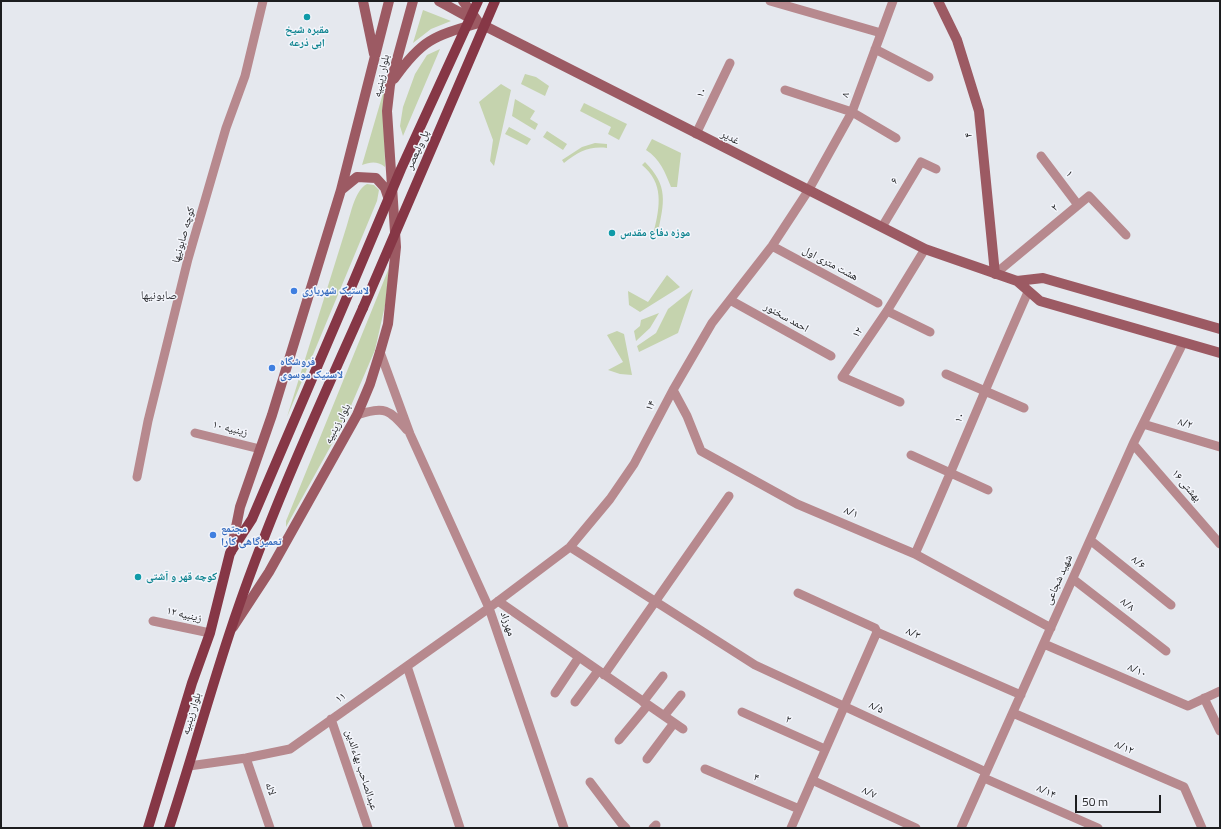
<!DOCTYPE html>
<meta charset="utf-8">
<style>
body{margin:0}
#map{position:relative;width:1221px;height:829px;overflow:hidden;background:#e5e8ee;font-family:"Titillium Web",sans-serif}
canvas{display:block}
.frame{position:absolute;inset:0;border:2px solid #1c1d1f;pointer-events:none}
.scale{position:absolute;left:1075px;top:795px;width:86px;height:18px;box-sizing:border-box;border:2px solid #1c1d1f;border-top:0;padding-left:5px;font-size:12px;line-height:14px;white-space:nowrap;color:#1c1d1f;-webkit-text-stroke:3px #f3f5fb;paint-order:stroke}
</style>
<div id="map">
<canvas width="1221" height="829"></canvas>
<div class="frame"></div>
<div class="scale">50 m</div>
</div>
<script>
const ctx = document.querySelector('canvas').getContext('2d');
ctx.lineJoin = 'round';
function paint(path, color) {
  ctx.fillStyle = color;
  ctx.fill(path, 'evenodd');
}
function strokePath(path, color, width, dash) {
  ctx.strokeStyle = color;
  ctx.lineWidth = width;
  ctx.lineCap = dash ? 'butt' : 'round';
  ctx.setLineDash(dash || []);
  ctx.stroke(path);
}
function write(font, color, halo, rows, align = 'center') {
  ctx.font = font + ' "Titillium Web","Noto Naskh Arabic",sans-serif';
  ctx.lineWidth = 3;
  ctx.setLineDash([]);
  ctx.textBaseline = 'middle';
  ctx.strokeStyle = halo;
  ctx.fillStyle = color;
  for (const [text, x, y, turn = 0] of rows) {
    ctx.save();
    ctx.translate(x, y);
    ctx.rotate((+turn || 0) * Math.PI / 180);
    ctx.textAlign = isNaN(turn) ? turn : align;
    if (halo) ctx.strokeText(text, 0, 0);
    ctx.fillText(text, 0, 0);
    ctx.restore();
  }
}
paint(new Path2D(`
 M423 10 451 21 431 29 413 43Z
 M440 49 403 136 400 126 403 107 415 74 427 55Z
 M525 74 536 77 549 86 545 96 521 84Z
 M501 84 511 90 494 166 490 161 493 140 479 102Z
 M384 90 385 167C377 161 371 162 362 165Z
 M515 99 535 111 530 119 538 124 535 130 512 116Z
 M584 103 627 124 619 140 608 134 611 127 580 111Z
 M509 127 531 139 527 145 505 134Z
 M547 131 567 144 563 150 543 137Z
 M652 139 681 153 677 187H671C665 172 660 159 646 150Z
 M595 143 607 144V148C589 146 578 152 564 163L562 160 582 147Z
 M645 162C669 186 664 203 658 232L654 231C660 206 664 183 642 165Z
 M367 184 374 185 379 190 377 201 287 417 347 225C351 213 355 190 367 184Z
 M389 268 386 301 375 350 344 422 286 527V521Z
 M667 275 680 287 640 312 629 305 628 291 648 302Z
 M693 289 678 333 639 352 637 346 656 333 668 309Z
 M659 313 650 328 636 341 634 331 640 326 641 320Z
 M617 331 624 334 632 375 620 374 608 370 623 362 607 335Z`), '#c5d3ae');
strokePath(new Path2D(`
 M770 1 881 33
 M875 49 929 77
 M785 90 852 112 896 138
 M696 134 730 63
 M1041 156 1078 205
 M882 227 921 162 936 169
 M772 246 878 303
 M995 274 1089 196 1126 235
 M730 300 831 356
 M887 311 930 332
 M380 352 410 434 489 608 564 828
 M946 374 1024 408
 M673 390 687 416 701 451 797 504 915 554 1051 628
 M900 402 842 377 887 311 925 249
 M357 415C385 406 389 409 407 430
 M1143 424 1220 447
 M195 433 260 449
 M1133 444 1220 544
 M911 455 988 490
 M137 477 148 421 188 259 226 128 245 76 263 1
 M1090 540 1171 605
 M570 547 755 665 986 772
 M915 554C954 467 989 379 1028 292
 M1073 579 1166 651
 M798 593 875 628 877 632 1021 695
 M498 601 683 729
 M153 621 210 633
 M1044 644 1188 706 1220 691
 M407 666 460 828
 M604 675 729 496
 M555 693 579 657
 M1204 698 1220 731
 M575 702 598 671
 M643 702 663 676
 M742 712 825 749
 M1013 713 1184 787 1202 828
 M664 716 681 695
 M331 719 368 828
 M619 740 648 705
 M246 758 270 828
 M647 759 674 723
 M189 766 246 758 290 749 489 608 570 547 610 499 634 464 673 390 712 323 772 246 808 191 852 112 893 1
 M705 769 799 809
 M984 778 1098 828
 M812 780 916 828
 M590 782 621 823 626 828
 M653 828 656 825
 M791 828 877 632
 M961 828 1133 444 1183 343`), '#b7898e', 9);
strokePath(new Path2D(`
 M363 1 374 54
 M439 1 479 23 925 249 1017 281 1043 278 1220 329
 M938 1 957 40 979 111 995 274
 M394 79C422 39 434 36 479 23L463 1
 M341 190 357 177 376 178 385 188 390 203
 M1017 281 1040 301 1220 353
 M231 552 240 507 272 415 341 190 389 1
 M233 627 269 572 357 415 370 384 380 352 388 324 396 247 387 111 390 85 413 1`), '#9c5a63', 10);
strokePath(new Path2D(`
 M148 828 192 683 210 633 230 553 252 519 350 290
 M169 828C190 764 208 699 229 635 266 522 315 415 363 308`), '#863746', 10);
strokePath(new Path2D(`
 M350 290 401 169 478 1
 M363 308 495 1`), '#863746', 10);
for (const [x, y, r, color] of [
 [307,17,4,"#0f9aa8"],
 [612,233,4,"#0f9aa8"],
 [294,291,4,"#3f7fe0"],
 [272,368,4,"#3f7fe0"],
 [213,535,4,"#3f7fe0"],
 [138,577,4,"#0f9aa8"]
]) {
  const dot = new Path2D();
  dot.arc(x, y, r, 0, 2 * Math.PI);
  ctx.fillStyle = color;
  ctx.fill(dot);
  strokePath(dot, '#f3f5fb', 1.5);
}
write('bold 11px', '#0d838f', '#f3f5fb', [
 ["مقبره شیخ",307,30,"center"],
 ["ابی ذرعه",307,43,"center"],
 ["موزه دفاع مقدس",620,233],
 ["کوچه قهر و آشتی",146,577]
], 'left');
write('11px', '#1c1d1f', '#f3f5fb', [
 ["بلوار زینبیه",382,76,-78],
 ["۱۰",702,93,-64],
 ["۸",846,95,-70],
 ["۴",969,135,-96],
 ["غدیر",730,138,27],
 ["پل ولیعصر",418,150,-66],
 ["۱",1069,174,53],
 ["۶",895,181,-59],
 ["۲",1055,208,-40],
 ["کوچه صابونیها",184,235,-74],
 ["هشت متری اول",830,264,28],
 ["احمد سخنور",786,318,29],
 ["۱۲",858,333,-56],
 ["۱۴",651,406,-62],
 ["۱۰",960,418,-68],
 ["بلوار زینبیه",338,424,-62],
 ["۸/۲",1185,424,16],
 ["زینبیه ۱۰",230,429,14],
 ["۱۶ بهشتی",1186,486,49],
 ["۸/۱",851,513,23],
 ["۸/۶",1138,563,39],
 ["شهید شجاعی",1059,580,-66],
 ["۸/۸",1127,605,37],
 ["زینبیه ۱۲",184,615,13],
 ["مهرزاد",507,624,71],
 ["۸/۳",913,634,24],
 ["۸/۱۰",1137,671,23],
 ["۱۱",341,698,-35],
 ["۸/۵",876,708,25],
 ["بلوار زینبیه",192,714,-73],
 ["۲",788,720,24],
 ["۸/۱۲",1124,748,23],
 ["عبدالصاحب بهاءالدین",361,770,72],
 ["۴",756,778,23],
 ["لاله",270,789,71],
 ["۸/۱۴",1046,792,24],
 ["۸/۷",869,793,25]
]);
write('bold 11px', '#366cbe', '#f3f5fb', [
 ["لاستیک شهریاری",302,291],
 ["فروشگاه",280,362],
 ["لاستیک موسوی",280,375],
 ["مجتمع",221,529],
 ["تعمیرگاهی کارا",221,542]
], 'left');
write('12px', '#313237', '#f3f5fb', [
 ["صابونیها",159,296]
]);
</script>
